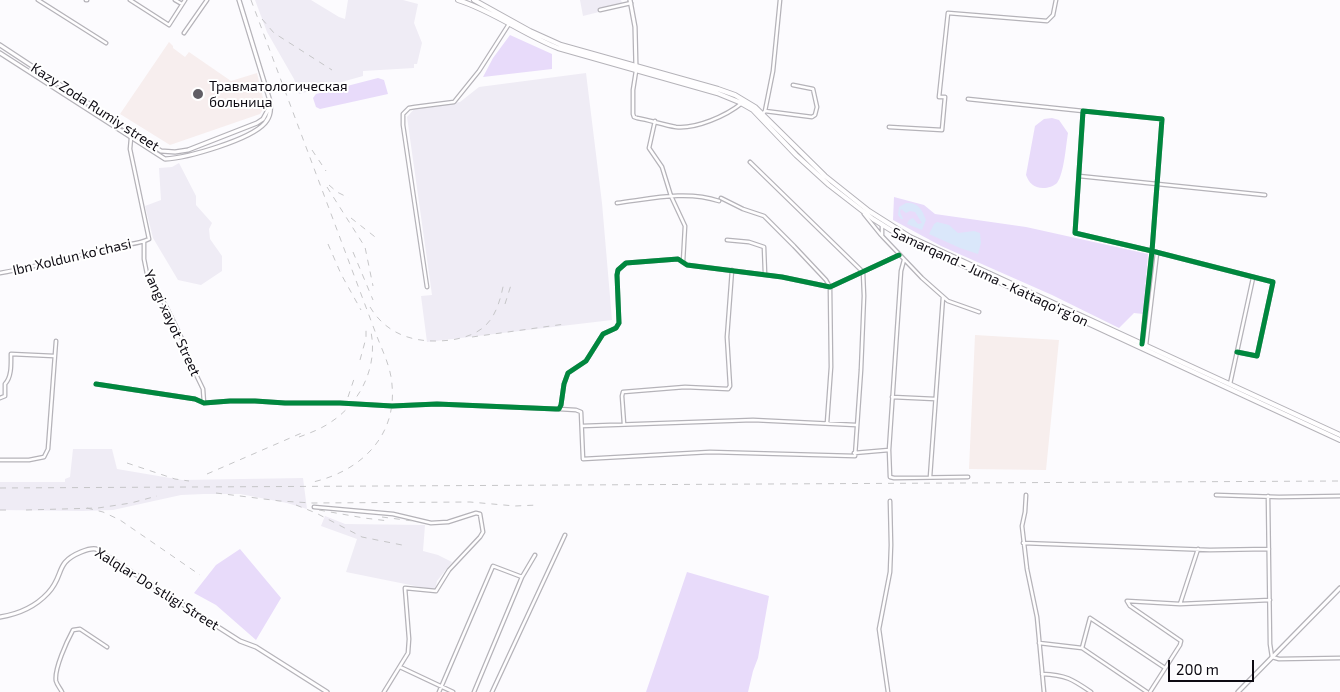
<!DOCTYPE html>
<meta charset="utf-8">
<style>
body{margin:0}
#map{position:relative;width:1340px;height:692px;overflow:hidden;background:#fcfbfe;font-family:"Exo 2",sans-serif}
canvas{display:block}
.scale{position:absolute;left:1168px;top:660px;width:86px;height:22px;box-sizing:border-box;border:2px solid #0d0a12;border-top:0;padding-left:6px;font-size:15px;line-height:18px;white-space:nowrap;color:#0d0a12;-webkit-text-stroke:4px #fff;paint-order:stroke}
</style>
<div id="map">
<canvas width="1340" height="692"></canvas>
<div class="scale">200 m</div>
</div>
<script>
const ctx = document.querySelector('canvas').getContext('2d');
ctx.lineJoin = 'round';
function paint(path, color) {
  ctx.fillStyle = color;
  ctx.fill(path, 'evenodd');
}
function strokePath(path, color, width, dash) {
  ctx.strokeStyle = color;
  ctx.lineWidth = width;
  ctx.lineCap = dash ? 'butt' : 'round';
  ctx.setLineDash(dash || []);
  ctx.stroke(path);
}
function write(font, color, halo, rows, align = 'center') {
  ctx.font = font + ' "Exo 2",sans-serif';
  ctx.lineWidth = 4;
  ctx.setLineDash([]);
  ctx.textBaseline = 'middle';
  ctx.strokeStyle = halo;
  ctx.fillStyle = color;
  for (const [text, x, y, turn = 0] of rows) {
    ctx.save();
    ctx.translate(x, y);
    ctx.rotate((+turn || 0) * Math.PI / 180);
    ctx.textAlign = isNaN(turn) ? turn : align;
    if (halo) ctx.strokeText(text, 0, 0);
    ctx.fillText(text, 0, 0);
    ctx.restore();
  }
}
paint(new Path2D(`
 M975 335 1059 340 1046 470 969 469Z`), '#f7eeed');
paint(new Path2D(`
 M255 0H311L339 17 345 19 348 0H403L418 4 414 23 422 43 417 64H414V68L363 71V76L299 94 294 79 267 32Z
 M580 0H621L623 6 583 16Z
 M586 73 602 203 612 320 427 342 421 296 432 295 407 117 415 108 460 102 479 87Z
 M179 163 196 196V205L212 223 209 229 210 239 222 256V271L201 285 178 280 153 238 145 206 161 200 159 168 172 167Z
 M73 449H112L117 469 182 480 303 478 307 509 287 503 240 494H204L181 495 113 510 82 511 0 510V482H65V479L70 477Z
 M325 516 345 524 425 525 423 551 438 555 452 562 437 581 435 590 346 572 357 539 321 526Z`), '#efecf5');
paint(new Path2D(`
 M169 42 173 46V48L185 57 189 52 231 81 257 73 265 106 260 114 170 145 120 114Z`), '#f7eeee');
paint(new Path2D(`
 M510 35 552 54V69L483 77 493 58Z
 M378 78 384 80 388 94 320 109 316 107 313 98 316 94Z
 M1052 118 1059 120 1068 133C1066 145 1064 174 1057 183 1054 186 1048 188 1043 188 1034 188 1029 183 1026 175L1035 126 1044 119Z
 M894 197 924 205 935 214 1026 227 1148 254 1143 314 1134 313 1119 328 1052 295 941 246 893 220Z
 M240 549 281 598 256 640 216 605 194 593 216 565Z
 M687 572 769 596 758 658 753 671 748 692H646Z`), '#e8dbfa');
paint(new Path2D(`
 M906 203C918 202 922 209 926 220L922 230 907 224 909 220 913 218 918 224 922 223 915 212 910 211 906 213 901 209 900 212 903 219H901L898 215 899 207Z
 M937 222 949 225 958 233 974 231 980 233 981 243 978 254 960 248 929 234 934 224Z`), '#dae7fa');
const street = new Path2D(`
 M38 0 106 43
 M86 0H87
 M130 0 169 25 185 0
 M175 0 182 4
 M600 10 631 3
 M184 33 207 0
 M636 71 633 90V114L634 117 637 118C650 120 663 125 676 127 696 129 726 116 742 103
 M968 99 1083 111
 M765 111 812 117 815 115 817 107 813 89 793 85
 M762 115 765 111 773 71 780 0
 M655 121 649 148 662 167 671 196 685 226 683 262
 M889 127 942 130 945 97H939L948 13 1047 21 1053 15 1056 0
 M1079 176 1265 195
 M721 198 743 209 764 216 794 246 826 280 830 287 831 367 827 423
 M617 203C650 199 686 190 719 201
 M864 214 881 235
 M882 224V236L922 278 948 301 979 312
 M727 240 749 242 764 247 765 274
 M144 242V259L147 274 167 308 183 341 191 364 203 389 204 403
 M904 260 901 271 889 450 890 477 894 478 968 477
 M0 273C40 266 79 255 118 246 128 244 140 244 149 239L130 149 131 138
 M427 287 403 125V114L409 108 415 107 454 102 479 71 509 24
 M1142 344 1152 251 1075 233 1083 111 1162 119 1152 251 1273 282 1257 356 1237 352
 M1146 345 1157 253
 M96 384 195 399 204 403 230 401H255L285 403H340L392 406 437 404 556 409H559L561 405 564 384 568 373 586 361 603 334 616 328 619 323 617 275 618 270 626 263 678 259 687 265 782 277 830 287 899 255
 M1230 384 1253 278
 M892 397 935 399
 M0 398 5 396V384C12 377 11 363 11 354L54 356
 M559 409 576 410 581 412 583 459 710 452 855 456 861 370 864 296 863 272 750 162
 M624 424 622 396 623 392 685 387 728 389 730 386 727 337 732 270
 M582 426 753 420 856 425
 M854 453 889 450
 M0 460H29L44 457 48 449 56 341
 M930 477 943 297
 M1026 495 1025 512 1022 526 1027 569 1037 617 1044 692
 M1216 495 1279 497 1340 496
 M1268 496 1270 644 1272 657 1279 659 1340 658
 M314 507 393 514 431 523 448 522 476 513 480 514 483 532 480 537 449 570 436 591 405 588 409 639 408 653 384 692
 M1023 543 1210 550 1269 549
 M1180 604 1198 549
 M1039 643 1082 648 1147 692
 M1082 648 1090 618 1165 668
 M400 667 453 692
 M1042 674C1066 675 1072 679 1091 692
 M62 692C60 688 57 685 56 681 54 669 67 641 73 630L80 629 107 647
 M439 692 493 566 522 577
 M474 692 522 577 535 555
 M492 692 565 535
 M888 692 879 629 890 572 891 545 890 501
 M1150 692 1180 645 1181 641 1130 606 1127 601 1180 604 1270 600`);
const secondary = new Path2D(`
 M630 0 635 27 636 68
 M0 45 161 151 175 152 188 150 257 123 263 119 269 108
 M0 53 165 159C187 158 250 140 265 123 271 116 271 109 270 101L239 0
 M0 617C19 614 35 607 48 593 65 575 54 563 81 552 86 550 91 548 96 549L240 641 256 647 327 692
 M1238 692 1340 588`);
const primary = new Path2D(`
 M458 0C493 11 523 34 558 48L717 93 739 102 753 110 796 155 829 185 873 219 902 237 1340 440
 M474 0 530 31 561 45 718 89 735 95 755 107 825 176 869 211 910 237 1340 435`);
strokePath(street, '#b5b3b9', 5);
strokePath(secondary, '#b5b3b9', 5.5);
strokePath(primary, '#b5b3b9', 6);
strokePath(street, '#fffeff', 2.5);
strokePath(secondary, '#fffeff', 3);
strokePath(primary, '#fffeff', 4);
strokePath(new Path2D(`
 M251 0 376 334C382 350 391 367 392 385 397 436 361 471 313 482
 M262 19 274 33 332 70
 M312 150 326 171
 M329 185 337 192 349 198
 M327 187 365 247 373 286
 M351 218 379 240
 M328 244 341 274 361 310
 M353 252 373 300
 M505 304 511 285
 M370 307C388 337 419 344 451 340 464 338 477 334 486 325 497 314 501 297 504 282
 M472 337 565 324
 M360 360 366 338V328
 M348 397 354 379
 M299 437C310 433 321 429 331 422 360 403 378 367 371 332
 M127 463 175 479 189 481
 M207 474 304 432
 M0 488 1340 481
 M216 493 280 501 312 503 470 502 515 506 538 505
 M296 505 316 513 362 537 407 546
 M87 508 103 512 120 520 200 575
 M0 510H10
 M26 510 98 508 131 503 157 496
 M319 510 364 518 389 521
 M382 517 413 521`), '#c6c6c8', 1, [6, 6]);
strokePath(new Path2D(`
 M1142 344 1152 251 1075 233 1083 111 1162 119 1152 251 1273 282 1257 356 1237 352
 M96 384 195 399 204 403 230 401H255L285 403H340L392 406 437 404 556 409H559L561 405 564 384 568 373 586 361 603 334 616 328 619 323 617 275 618 270 626 263 678 259 687 265 782 277 830 287 899 255`), '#00873e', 5);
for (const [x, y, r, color] of [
 [198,94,6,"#615e65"]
]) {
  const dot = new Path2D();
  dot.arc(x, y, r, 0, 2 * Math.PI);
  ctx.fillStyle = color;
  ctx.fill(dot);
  strokePath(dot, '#fff', 2);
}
write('14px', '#0d0a12', '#fff', [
 ["Травматологическая",209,86],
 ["больница",209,102]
], 'left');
write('14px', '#0d0a12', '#fff', [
 ["Kazy Zoda Rumiy street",95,107,33],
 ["Ibn Xoldun ko'chasi",72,257,-13],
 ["Samarqand - Juma - Kattaqo‘rg‘on",990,277,25],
 ["Yangi xayot Street",172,323,65],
 ["Xalqlar Doʻstligi Street",157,589,32]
]);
</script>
